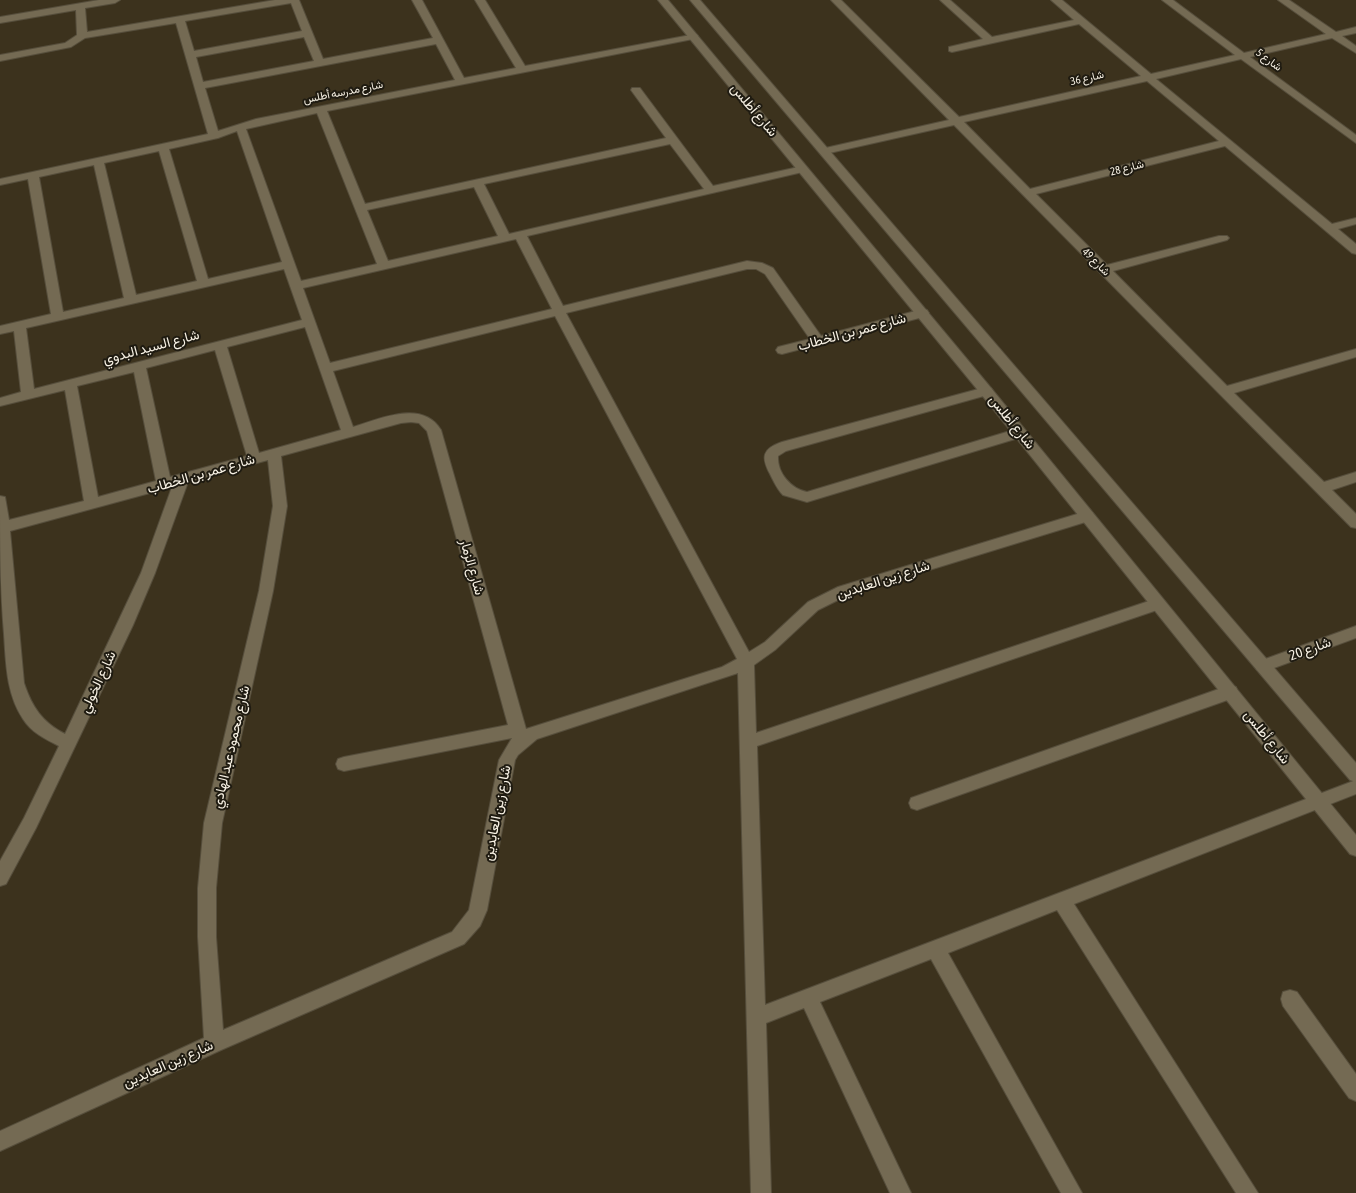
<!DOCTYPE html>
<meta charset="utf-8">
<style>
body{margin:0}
canvas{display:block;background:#3c321d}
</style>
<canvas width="1356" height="1193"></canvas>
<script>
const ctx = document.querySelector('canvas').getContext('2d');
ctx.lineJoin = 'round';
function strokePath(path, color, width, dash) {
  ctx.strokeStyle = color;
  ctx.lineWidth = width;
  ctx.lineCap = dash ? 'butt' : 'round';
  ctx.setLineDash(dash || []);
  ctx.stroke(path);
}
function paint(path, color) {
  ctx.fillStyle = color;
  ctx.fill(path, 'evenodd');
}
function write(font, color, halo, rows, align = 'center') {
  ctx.font = font + ' "Asap Condensed",Vazirmatn,sans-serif';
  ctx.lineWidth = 4;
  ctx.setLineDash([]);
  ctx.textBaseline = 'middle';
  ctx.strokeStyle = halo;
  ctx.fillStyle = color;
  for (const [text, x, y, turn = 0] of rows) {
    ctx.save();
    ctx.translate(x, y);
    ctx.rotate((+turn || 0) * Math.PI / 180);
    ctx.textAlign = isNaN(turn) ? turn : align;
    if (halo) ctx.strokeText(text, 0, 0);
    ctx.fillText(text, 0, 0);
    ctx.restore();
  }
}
const street = new Path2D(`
 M99 0H120L115 3 85 8 87 32 275 0H299L323 59 433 38 412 0H422L464 78 516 68 475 0H485L525 66 696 34 698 36 693 39 327 111 365 204 666 138 631 90 632 88H640L713 186 803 166 808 169 807 171 527 236 563 306 747 261 762 263 773 268 821 336 923 309 927 310 929 313 927 316 782 354 778 353 776 350 778 347 810 339 765 274 756 269H747L566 313 749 652 765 642 808 602 838 587 1087 511 1092 512 1094 516 1092 520 848 595 818 610 775 650 754 665 756 733 1158 598 1163 600 1166 604 1163 608 757 746 765 1005 1356 780V794L1074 904 1258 1193H1236L1057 910 948 953 1082 1193H1061L931 959 820 1002 911 1193H890L804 1008 766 1023 771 1193H751L738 673 537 739 518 755 515 760 487 910 480 926 464 944 221 1050 0 1151V1131L204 1038 198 937V888L204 823 259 591 273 506 268 460 188 482 155 573 133 625 36 828 6 884 0 886V861L24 818 59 746C45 739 31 732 23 719 6 693 6 663 4 634 0 588 0 542 0 496L5 497 9 520 84 501 65 390 0 406V398L21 392 14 331 0 334V326L51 314 28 179 0 185V179L208 134 176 23 85 38 71 47 0 61V55L65 43 77 35 76 10 0 23V17ZM291 3 302 31 194 51 185 21ZM304 37 314 61 203 82 196 57ZM436 44 455 80 256 119 218 131 205 88ZM317 113 377 264 301 281 246 129ZM237 131 282 262 208 279 169 149 218 138ZM670 144 704 189 509 234 484 184ZM159 151 197 281 136 295 104 163ZM94 165 124 298 63 312 39 177ZM474 187 498 236 388 261 367 210ZM516 239 552 309 330 363 303 288ZM284 269 302 320 34 389 26 328ZM555 316 737 659 722 667 526 729 441 430C422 399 380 419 353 427L333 371ZM305 327 341 430 259 453 227 347ZM215 350 247 456 170 477 146 368ZM134 372 156 481 98 497 77 386ZM411 422 419 423 427 431 508 725 344 757 338 759 336 764 338 769 344 771 512 738 499 760 469 910 452 932 223 1030 216 937V888L222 823 273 591 287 506 281 456 401 423ZM172 487 141 573 65 734C42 722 32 707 24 683L10 531Z
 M831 0H841L959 117 1141 76 1079 24 952 52 949 51V47L983 39 940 0H950L992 37 1074 20 1051 0H1062L1151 74 1235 55 1162 0H1173L1244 53 1326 34 1278 0H1289L1336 32 1356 27V33L1342 36 1356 46V53L1332 38 1250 57 1356 135V143L1241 59 1156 79 1332 224 1356 218V224L1338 229 1356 244V254L1352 253 1225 146 1036 194 1107 265 1219 236H1227L1229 238 1227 240 1113 271 1227 386 1356 349V357L1234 393 1324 482 1356 472V482L1332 490 1356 514V528L1351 527 954 125 825 154 821 153 820 151 821 149 949 120ZM1147 81 1219 141 1030 189 964 122Z
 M986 387 991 388 993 391 991 394 786 451 778 456C777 473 791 489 807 492L1020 428 1025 430 1027 433 1025 436 807 502 783 495C777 489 774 482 770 474 761 457 762 449 782 442Z
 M1356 626V638L1263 672 1257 670 1255 666 1257 662Z
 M1230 685 1236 687 1238 692 1236 697 917 810 911 808 909 803 911 798Z
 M1290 990 1297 992 1356 1074V1101L1349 1098 1283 1006 1281 999 1283 992Z`);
const secondary = new Path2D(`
 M658 0H668L991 388 1356 835V856L1350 854 981 394Z
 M690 0H700L1356 763V782L1350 780Z`);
strokePath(street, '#564e3c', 2);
strokePath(secondary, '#564e3c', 2);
paint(street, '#746a53');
paint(secondary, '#746a53');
write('11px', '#f8f2e5', '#1f1b11', [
 ["شارع 5",1269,60,36],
 ["شارع 36",1087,78,-13],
 ["شارع مدرسه أطلس",343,92,-11],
 ["شارع 28",1127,168,-14],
 ["شارع 49",1096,262,45]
]);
write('14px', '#f8f2e5', '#1f1b11', [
 ["شارع أطلس",754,110,50],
 ["شارع عمر بن الخطاب",852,332,-15],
 ["شارع السيد البدوي",151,347,-15],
 ["شارع أطلس",1012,422,51],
 ["شارع عمر بن الخطاب",201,474,-16],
 ["شارع الزمار",472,567,74],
 ["شارع زين العابدين",883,580,-18],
 ["شارع 20",1310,649,-20],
 ["شارع الخولي",98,682,-65],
 ["شارع أطلس",1267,737,51],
 ["شارع محمود عبد الهادي",231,747,-77],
 ["شارع زين العابدين",497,813,-79],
 ["شارع زين العابدين",168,1064,-24]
]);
</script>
